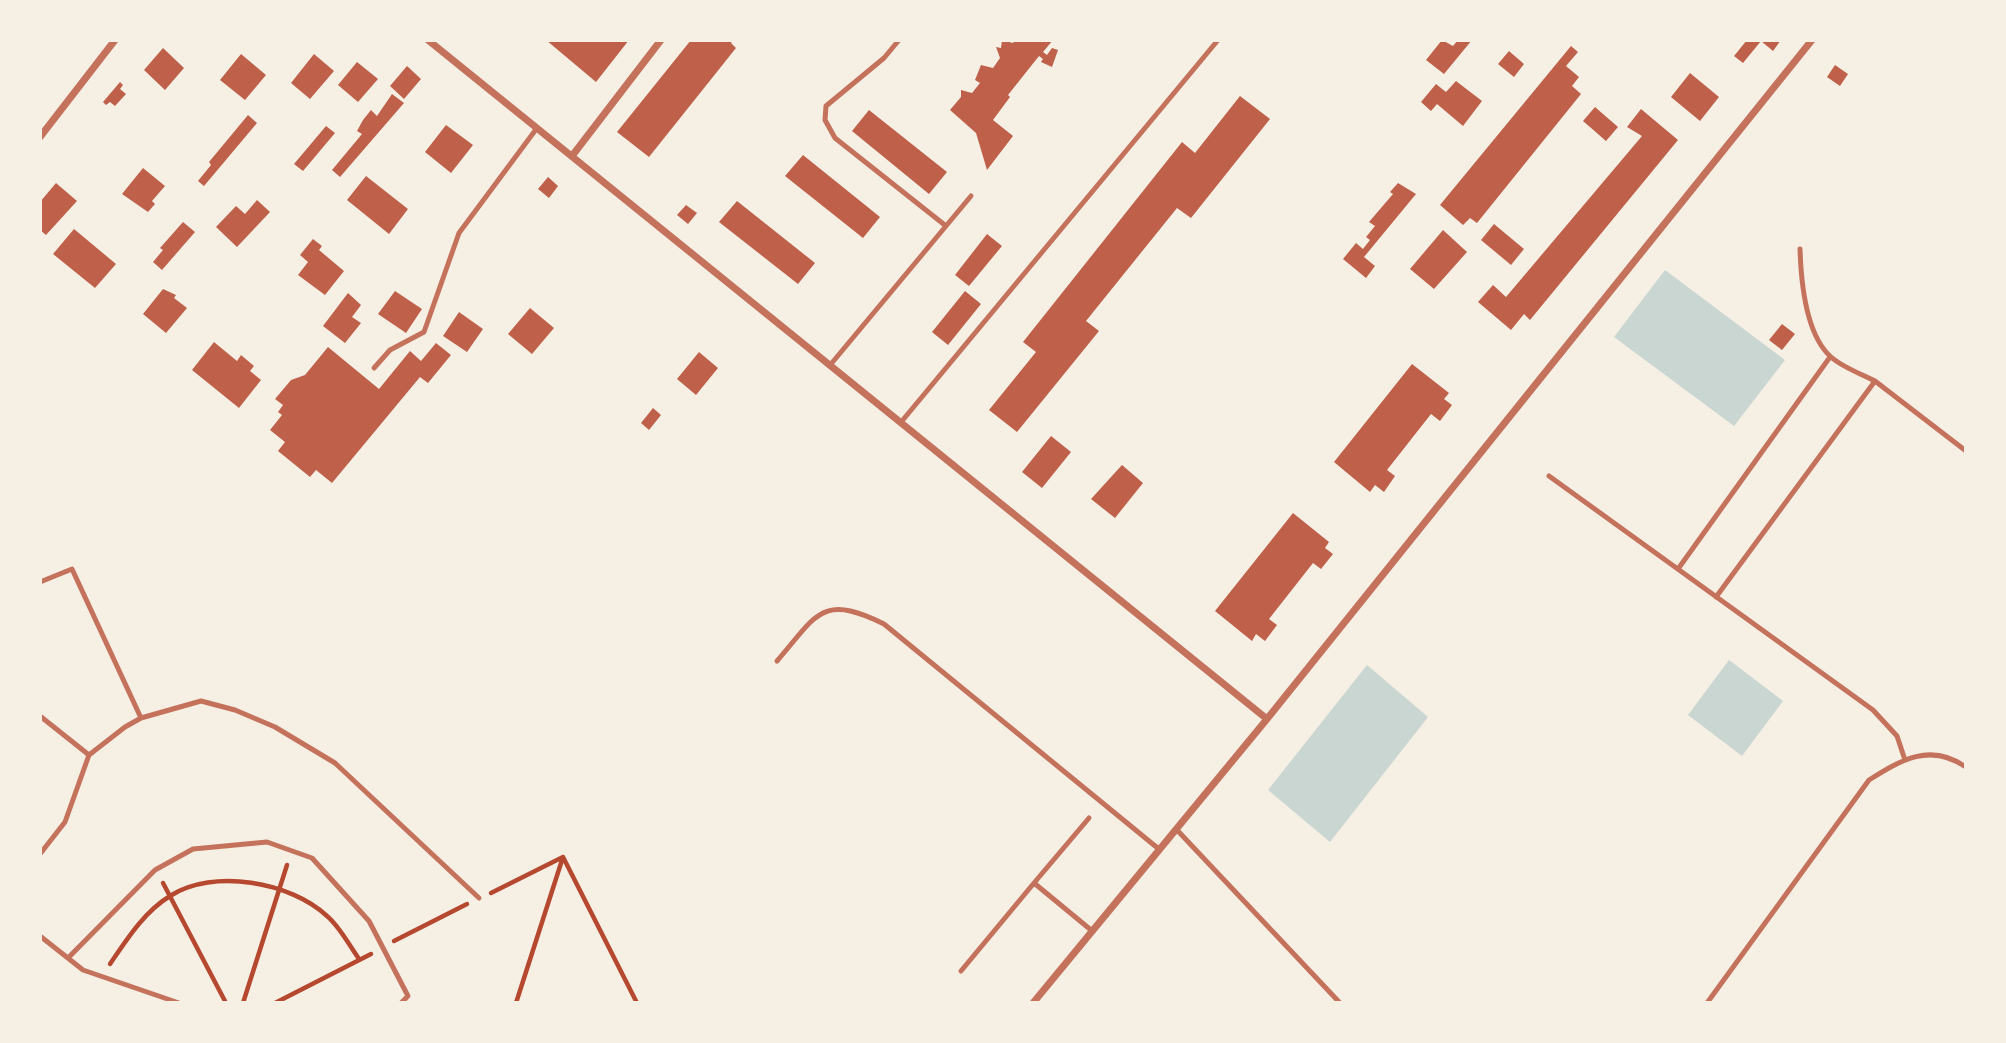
<!DOCTYPE html>
<style>
body{margin:0}
#map{position:relative;width:2006px;height:1043px;overflow:hidden;background:#f6efe4;font-family:"Crimson Pro",serif}
canvas{display:block}
.frame{position:absolute;inset:0;border:42px solid #f6efe4;pointer-events:none}
</style>
<div id="map">
<canvas width="2006" height="1043"></canvas>
<div class="frame"></div>
</div>
<script>
const ctx = document.querySelector('canvas').getContext('2d');
ctx.lineJoin = 'round';
function paint(path, color) {
  ctx.fillStyle = color;
  ctx.fill(path, 'evenodd');
}
function strokePath(path, color, width, dash) {
  ctx.strokeStyle = color;
  ctx.lineWidth = width;
  ctx.lineCap = dash ? 'butt' : 'round';
  ctx.setLineDash(dash || []);
  ctx.stroke(path);
}
paint(new Path2D(`
 M1665 270 1785 360 1734 426 1614 337Z
 M1729 660 1783 701 1742 756 1688 715Z
 M1367 665 1428 717 1330 842 1268 790Z`), '#c9d6d2');
paint(new Path2D(`
 M546 40H629L596 82Z
 M691 40H733L731 43 736 48 649 157 617 132Z
 M1002 40 1013 43 1015 40H1053L1043 52 1047 55 1052 48 1058 50 1052 67 1041 62 1043 59 1039 56 1008 95 1010 97 993 120 1013 136 987 170 976 133 950 110 961 97V90L972 93 980 83 975 80 981 65 993 68 1000 58 996 47 1001 48Z
 M1442 40 1453 46 1458 40H1472L1444 74 1426 60Z
 M1747 40H1781L1773 51 1761 41 1743 63 1734 56Z
 M1571 46 1578 52 1566 66 1579 77 1572 86 1581 94 1477 223 1470 218 1463 225 1440 205Z
 M163 48 184 68 165 90 144 70Z
 M1509 51 1524 64 1514 77 1498 64Z
 M241 54 266 75 245 100 220 80Z
 M314 54 334 71 310 99 291 83Z
 M357 62 378 79 358 102 338 85Z
 M1835 65 1848 74 1840 86 1827 77Z
 M407 66 421 79 404 99 390 86Z
 M1690 73 1719 97 1700 121 1671 97Z
 M1456 81 1482 101 1463 126 1437 104 1431 111 1421 102 1436 84 1446 92Z
 M120 82 123 85 120 89 126 94 115 106 110 102 106 105 103 102Z
 M392 94 404 103 340 177 332 170 362 134 357 131 363 120 371 110 377 116Z
 M1240 96 1270 119 1191 218 1177 208 1086 321 1099 331 1017 432 989 410 1036 352 1023 342 1182 142 1195 153Z
 M1595 107 1618 127 1606 141 1583 121Z
 M1641 109 1678 140 1530 320 1524 314 1511 330 1478 302 1493 285 1506 297 1642 136 1627 127Z
 M869 110 947 172 929 194 852 131Z
 M248 115 257 123 204 186 198 181 211 165 209 162Z
 M446 125 473 145 451 173 425 152Z
 M326 126 335 133 303 171 294 164Z
 M803 155 880 217 863 238 785 176Z
 M143 168 165 186 152 201 155 204 148 212 122 194Z
 M366 176 408 209 389 234 347 200Z
 M548 177 558 186 549 198 538 189Z
 M56 183 77 201 46 235 40 230V202Z
 M1398 183 1416 194 1364 257 1375 266 1366 278 1343 259 1356 243 1363 249 1370 240 1366 237 1375 226 1369 222 1393 194 1390 192Z
 M257 200 270 212 237 247 216 227 236 206 245 214Z
 M737 201 815 263 798 284 719 222Z
 M686 205 697 213 688 224 677 215Z
 M183 222 195 232 162 270 153 262 163 250 160 248Z
 M1494 224 1524 249 1511 265 1481 240Z
 M74 229 116 264 95 288 53 254Z
 M1443 230 1467 252 1434 289 1410 269Z
 M987 234 1002 246 969 286 955 275Z
 M313 239 322 246 319 250 344 271 325 295 298 275 308 262 300 255Z
 M163 289 176 295 174 298 187 308 166 333 143 314Z
 M395 291 422 309 406 333 378 314Z
 M965 291 981 304 948 345 932 332Z
 M348 293 361 305 352 317 361 323 345 343 323 326Z
 M530 308 554 328 532 354 508 334Z
 M459 312 483 329 467 352 443 336Z
 M1782 324 1795 334 1782 350 1769 340Z
 M214 342 237 361 241 355 254 366 250 371 261 380 239 408 192 370Z
 M436 343 451 355 428 383 420 377 332 483 316 470 310 477 278 451 285 442 270 430 282 415 278 412 283 405 275 399 291 380 305 375 328 347 379 389 410 351 421 361Z
 M699 352 718 368 696 395 677 379Z
 M1412 364 1449 393 1444 399 1452 405 1440 421 1431 414 1387 470 1395 476 1384 492 1375 485 1370 492 1334 462Z
 M653 408 661 415 649 430 641 423Z
 M1051 436 1071 452 1042 488 1022 472Z
 M1122 465 1143 483 1115 518 1091 499Z
 M1293 513 1329 542 1325 548 1333 554 1321 569 1313 563 1269 619 1277 625 1265 641 1256 634 1252 641 1215 611Z`), '#bf614a');
strokePath(new Path2D(`
 M163 883 226 1003
 M491 893 563 857 637 1003
 M394 941 467 904
 M110 964C127 939 144 912 170 896 213 868 291 882 327 916 340 927 349 945 359 959
 M243 1003 287 865
 M275 1003 371 954
 M516 1003 563 857`), '#b5482f', 4.5);
strokePath(new Path2D(`
 M899 40 884 58 826 106 825 120 835 138 946 226
 M831 364 971 196
 M374 368 390 350 424 332 459 233 537 128
 M1875 381 1966 451
 M902 421 1218 40
 M1549 476 1873 710 1897 736 1904 757
 M1678 569 1830 357
 M40 582 72 569 141 718
 M1716 597 1875 381C1861 374 1842 367 1831 357 1805 334 1801 281 1800 249
 M777 661C817 615 821 593 884 624L1160 850
 M40 716 89 755
 M1177 830 1340 1003
 M40 854 65 822 89 755 125 727 141 718 201 701 235 710 275 727 335 763 479 898
 M1034 883 1089 818
 M40 936 83 970 179 1003
 M68 958 155 870 193 849 267 842 312 858 369 921 408 996 401 1003
 M961 971 1034 883 1091 930
 M1707 1003 1869 780C1901 760 1930 742 1966 767`), '#c5725c', 5);
strokePath(new Path2D(`
 M428 40 1267 719
 M40 137 115 40
 M572 156 661 40
 M1033 1003 1267 719 1812 40`), '#c5725c', 7);
</script>
